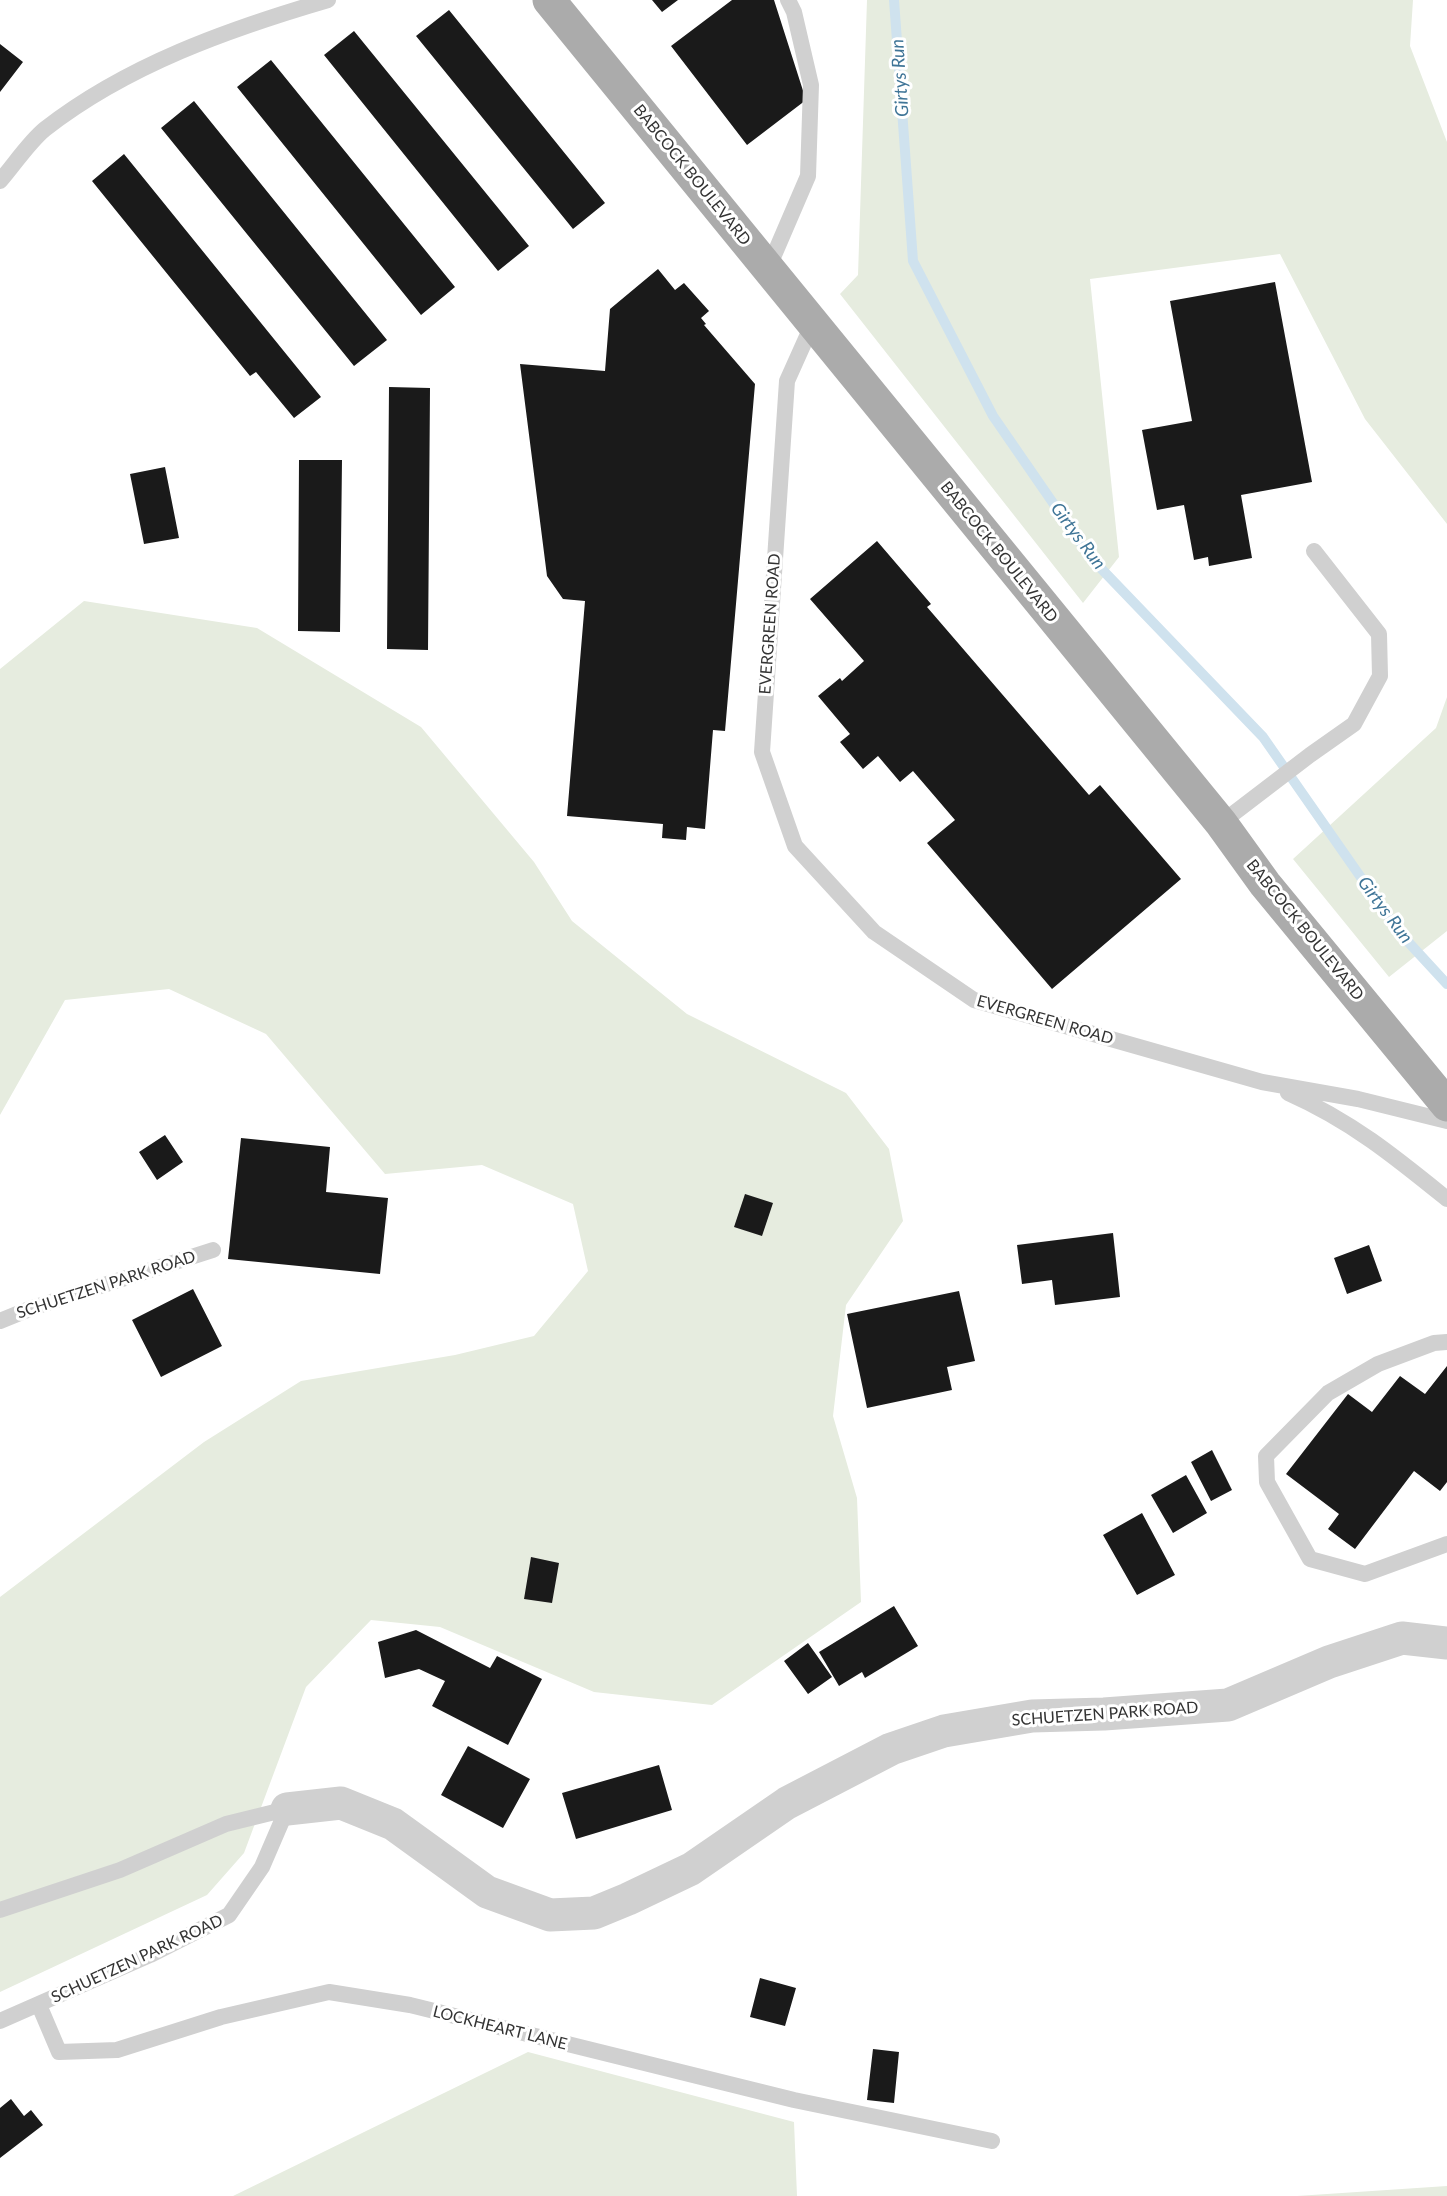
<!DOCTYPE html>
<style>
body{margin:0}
canvas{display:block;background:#fff}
</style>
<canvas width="1447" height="2196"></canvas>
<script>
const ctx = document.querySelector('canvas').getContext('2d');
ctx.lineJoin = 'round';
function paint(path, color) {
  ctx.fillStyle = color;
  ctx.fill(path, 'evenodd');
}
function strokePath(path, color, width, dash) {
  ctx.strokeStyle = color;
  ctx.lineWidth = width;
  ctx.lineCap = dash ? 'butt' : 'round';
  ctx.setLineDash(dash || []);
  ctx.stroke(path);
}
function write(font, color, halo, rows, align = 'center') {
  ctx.font = font + ' Lato,sans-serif';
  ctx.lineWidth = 6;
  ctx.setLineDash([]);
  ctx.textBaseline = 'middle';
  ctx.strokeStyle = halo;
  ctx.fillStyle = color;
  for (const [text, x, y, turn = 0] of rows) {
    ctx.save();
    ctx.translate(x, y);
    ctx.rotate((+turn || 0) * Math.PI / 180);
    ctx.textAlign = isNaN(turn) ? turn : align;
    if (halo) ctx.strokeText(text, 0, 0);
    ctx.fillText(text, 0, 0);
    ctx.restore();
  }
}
paint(new Path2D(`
 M867 0H1413L1410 46 1447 142V524L1365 419 1280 254 1090 279 1119 557 1083 603 840 294 858 275Z
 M84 601 257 628 421 727 534 862 572 921 687 1014 846 1093 889 1149 903 1221 846 1305 833 1416 857 1498 861 1602 712 1705 594 1692 440 1627 371 1620 306 1687 244 1853 207 1895 0 1992V1597L204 1442 301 1381 455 1355 534 1336 588 1271 573 1204 482 1165 385 1174 266 1034 169 989 65 1000 0 1115V669Z
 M1447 697V931L1389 977 1293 859 1436 728Z
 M528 2052 794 2122 797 2196H233Z
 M1447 2186V2196H1297Z`), '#e6ecdf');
strokePath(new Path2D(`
 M894 0 913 261 993 416 1091 558 1263 737 1399 932 1447 984`), '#cfe2ee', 10);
paint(new Path2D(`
 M652 0H678L662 12Z
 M732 0H774L806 100 747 145 671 46Z
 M449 10 605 203 573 229 416 36Z
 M354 31 529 246 498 271 324 55Z
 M0 44 23 62 0 92Z
 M271 60 455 287 421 315 237 87Z
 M194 101 387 340 354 366 161 128Z
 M124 154 321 397 294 418 256 372 250 376 92 181Z
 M658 269 675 290 684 283 709 311 701 318 706 324 704 325 755 384 725 731 713 730 705 829 687 827 686 840 662 838 663 824 567 816 585 601 563 599 547 576 520 364 605 371 610 309Z
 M1275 282 1312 482 1241 495 1252 558 1209 566 1208 557 1194 560 1184 505 1157 510 1142 430 1192 421 1170 301Z
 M389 387 430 388 428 650 387 649Z
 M299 460H342L340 632 298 631Z
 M165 467 179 538 144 544 130 474Z
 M877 541 931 604 927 607 1089 795 1100 785 1181 879 1052 989 927 843 955 820 913 771 900 782 878 756 863 769 840 742 850 734 818 696 840 678 842 681 864 661 810 599Z
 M165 1135 183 1162 157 1180 139 1152Z
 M241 1138 330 1147 326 1192 388 1198 380 1274 228 1259Z
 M745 1194 773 1203 762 1236 734 1227Z
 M1113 1233 1120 1297 1055 1305 1052 1280 1022 1284 1017 1245Z
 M1369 1245 1382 1281 1347 1294 1334 1258Z
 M193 1289 222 1346 161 1377 132 1320Z
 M959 1291 975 1361 947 1367 952 1390 867 1408 847 1314Z
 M1447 1366V1482L1440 1491 1414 1471 1355 1549 1328 1529 1339 1514 1286 1474 1348 1394 1372 1412 1400 1376 1425 1394Z
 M1212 1450 1232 1490 1211 1501 1191 1462Z
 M1186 1475 1207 1513 1173 1533 1151 1495Z
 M1142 1513 1175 1575 1137 1595 1103 1535Z
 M531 1557 559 1563 552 1603 524 1599Z
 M894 1606 918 1646 865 1678 862 1672 839 1686 819 1652Z
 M416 1630 490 1668 497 1656 542 1679 508 1745 432 1706 445 1681 419 1669 385 1678 378 1642Z
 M808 1643 832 1677 808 1694 784 1661Z
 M468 1746 530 1779 503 1828 441 1795Z
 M659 1765 672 1810 576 1839 562 1793Z
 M760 1978 796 1988 785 2026 750 2017Z
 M873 2049 899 2052 894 2103 867 2100Z
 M11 2099 24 2116 31 2110 43 2125 0 2158V2108Z`), '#1a1a1a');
strokePath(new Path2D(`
 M0 181C14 165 29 142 45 129 127 65 229 29 328 0
 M768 269 808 176 811 85 794 12 788 0
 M813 323 787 381 762 752 795 846 874 932 974 1000 1262 1082 1358 1099 1447 1121
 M1221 823 1310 755 1354 724 1380 676 1379 634 1314 551
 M1288 1093C1351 1121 1394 1156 1447 1199
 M0 1321 32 1308 213 1250
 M1447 1342 1434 1343 1378 1364 1328 1393 1266 1456 1267 1482 1310 1559 1365 1574 1447 1544
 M0 1910 120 1870 226 1824 287 1809
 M39 2005 59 2052 117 2050 221 2017 329 1992 410 2005 794 2100 992 2141
 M0 2021 150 1955 229 1915 262 1867 287 1809`), '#d0d0d0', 16);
strokePath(new Path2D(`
 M287 1809 341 1803 393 1824 487 1892 550 1915 594 1913 628 1899 691 1869 787 1803 891 1749 944 1731 1032 1716 1104 1714 1228 1705 1329 1662 1402 1638 1447 1643`), '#d0d0d0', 33);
strokePath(new Path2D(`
 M549 0 1221 823 1265 884 1447 1105`), '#ababab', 33);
write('16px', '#333', '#fff', [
 ["BABCOCK BOULEVARD",692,175,51],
 ["BABCOCK BOULEVARD",999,552,51],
 ["EVERGREEN ROAD",770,624,-86],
 ["BABCOCK BOULEVARD",1305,930,51],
 ["EVERGREEN ROAD",1045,1020,16],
 ["SCHUETZEN PARK ROAD",106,1285,-18],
 ["SCHUETZEN PARK ROAD",1105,1714,-4],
 ["SCHUETZEN PARK ROAD",137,1959,-25],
 ["LOCKHEART LANE",500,2028,14]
]);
write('italic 18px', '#3f7597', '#fff', [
 ["Girtys Run",900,78,-94],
 ["Girtys Run",1078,536,53],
 ["Girtys Run",1385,910,53]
]);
</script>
